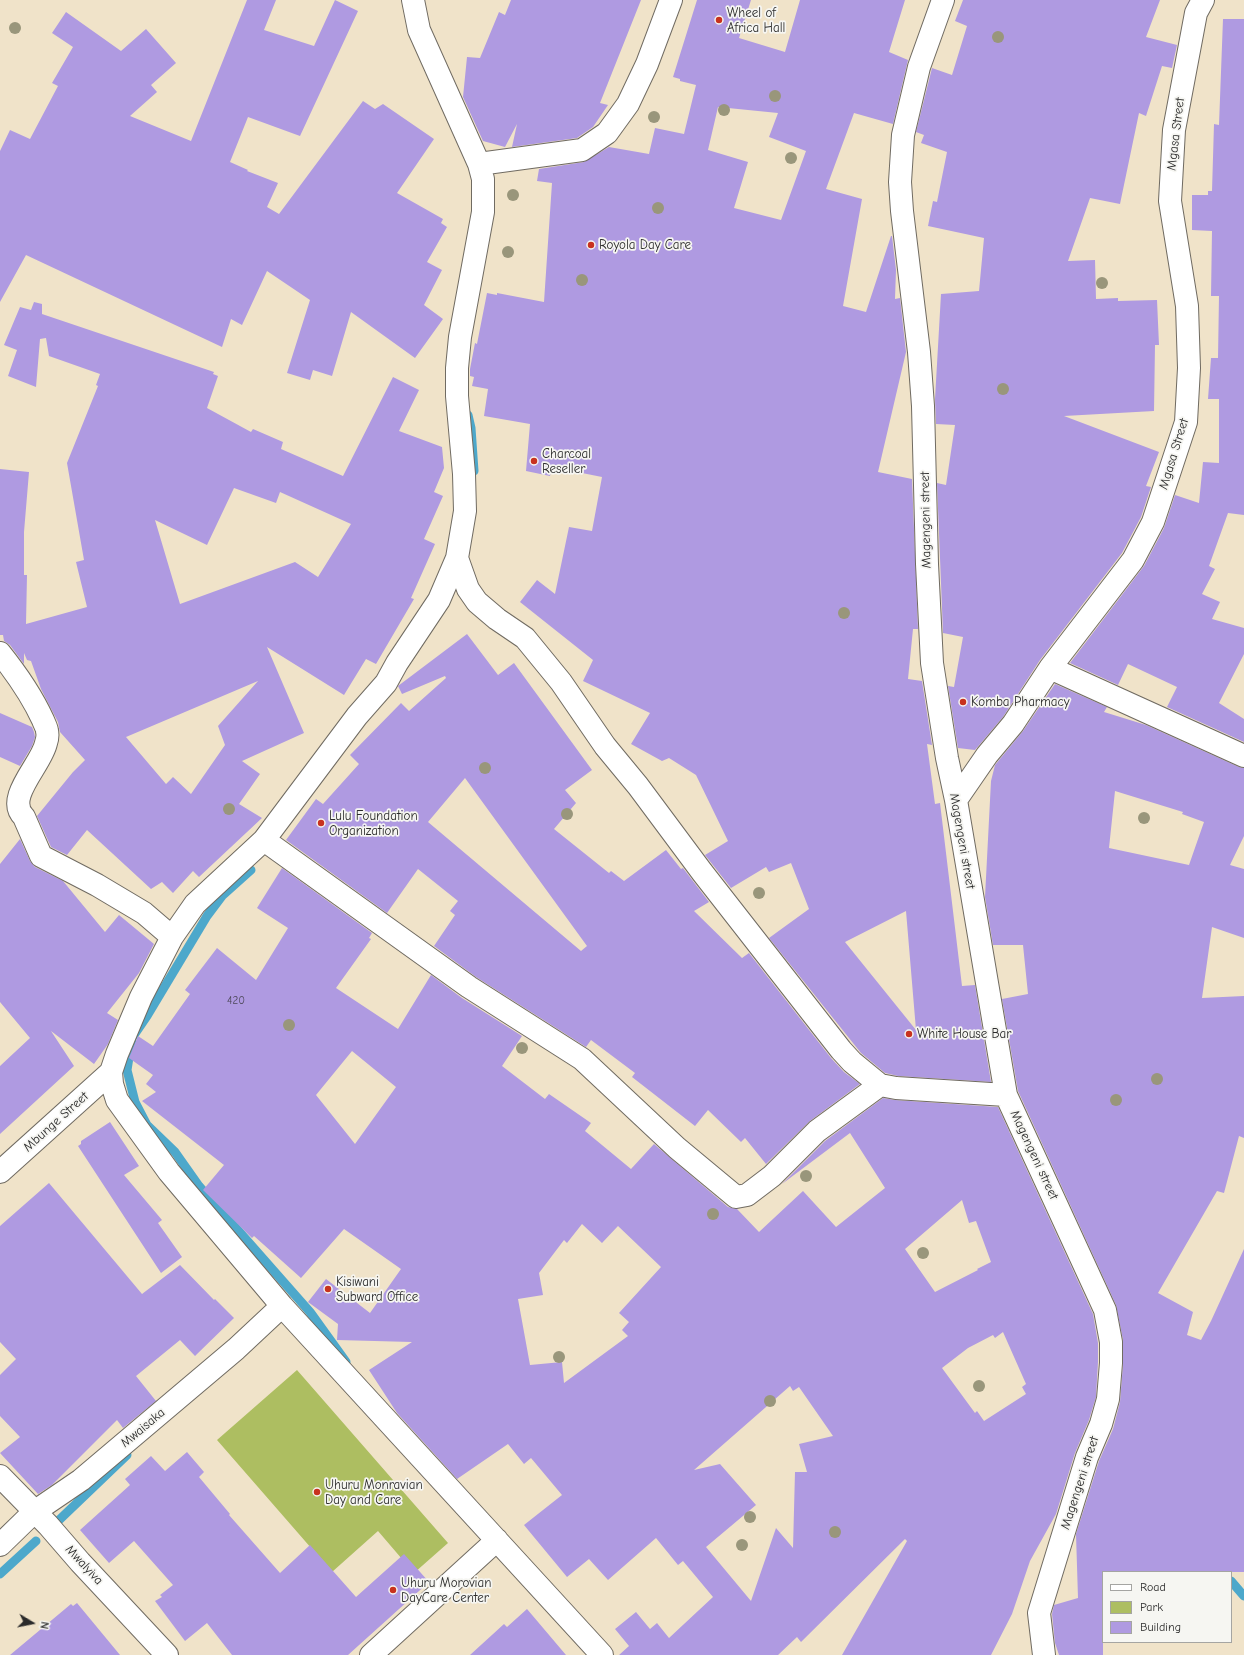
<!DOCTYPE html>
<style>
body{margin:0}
#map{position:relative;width:1244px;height:1655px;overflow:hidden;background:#f0e3c9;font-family:"Comic Neue",sans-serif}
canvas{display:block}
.legend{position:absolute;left:1102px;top:1571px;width:130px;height:72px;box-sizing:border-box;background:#f6f6f2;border:1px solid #a5a5a2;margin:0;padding:5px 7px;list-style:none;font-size:12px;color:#2b2b2b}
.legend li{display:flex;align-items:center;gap:8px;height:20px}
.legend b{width:20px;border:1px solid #a5a5a2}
.north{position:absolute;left:12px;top:1603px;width:40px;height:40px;-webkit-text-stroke:3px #f6f6f2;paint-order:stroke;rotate:100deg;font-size:11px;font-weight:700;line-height:16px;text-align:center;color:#2b2b2b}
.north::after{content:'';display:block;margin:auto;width:14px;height:18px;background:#2b2b2b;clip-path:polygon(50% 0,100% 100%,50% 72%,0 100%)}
</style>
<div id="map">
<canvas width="1244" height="1655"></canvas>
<ul class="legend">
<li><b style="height:5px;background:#fff"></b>Road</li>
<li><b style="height:11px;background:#adbe61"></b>Park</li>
<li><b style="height:11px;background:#af9ae1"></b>Building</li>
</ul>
<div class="north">N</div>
</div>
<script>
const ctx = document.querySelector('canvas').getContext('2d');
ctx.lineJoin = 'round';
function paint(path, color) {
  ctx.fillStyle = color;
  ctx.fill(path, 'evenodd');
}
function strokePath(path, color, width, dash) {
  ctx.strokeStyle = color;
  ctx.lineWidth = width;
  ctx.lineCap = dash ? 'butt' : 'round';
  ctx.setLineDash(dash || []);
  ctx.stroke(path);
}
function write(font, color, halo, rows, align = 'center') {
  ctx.font = font + ' "Comic Neue",sans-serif';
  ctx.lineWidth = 3.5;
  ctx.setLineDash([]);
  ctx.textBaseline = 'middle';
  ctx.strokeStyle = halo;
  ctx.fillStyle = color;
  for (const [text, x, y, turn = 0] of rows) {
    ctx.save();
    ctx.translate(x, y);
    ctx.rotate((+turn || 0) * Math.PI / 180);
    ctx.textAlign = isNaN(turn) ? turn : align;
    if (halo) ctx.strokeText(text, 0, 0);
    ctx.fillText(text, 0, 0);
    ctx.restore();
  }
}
paint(new Path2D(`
 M297 1370 448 1543 414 1573 378 1531 332 1572 217 1440Z`), '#adbe61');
strokePath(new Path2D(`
 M468 415 471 428 474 471
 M251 870 222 896 207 916 147 1016 132 1038 127 1070 135 1102 147 1125 175 1152 199 1186 310 1312 346 1362
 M57 1522 127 1455
 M0 1574 36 1541
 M1231 1581 1244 1596`), '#4da8cb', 9);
paint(new Path2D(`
 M247 0H276L264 30 314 46 335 0 358 11 300 136 248 117 230 162 248 170 247 171 278 183 267 207 279 214 363 101 375 109 383 104 434 139 397 193 443 219 441 223 447 227 427 262 442 270 424 305 443 319 415 358 351 312 332 376 313 370 310 380 287 373 310 300 267 271 242 325 231 319 222 347 26 255 0 302V151L10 130 30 139 58 86 52 83 73 47 52 33 66 12 121 51 146 29 176 63 151 85 157 92 130 116 191 141Z
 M511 0H641L600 103 608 105 593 127 577 138 512 147 517 124 505 147 483 141 463 97 467 57 480 58 499 12 505 15Z
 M697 0H751L739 38 785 52 800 0H905L889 52 908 60 893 124 854 113 826 189 862 199 843 306 866 312 891 236H892L896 270 895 299 900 298 906 352 878 472 912 479 918 629H913L908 679 922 681 932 745 927 744 935 804 940 803 962 986 975 985 991 1082 898 1076 885 1073 861 1053 769 938 809 909 791 863 769 872 766 867 731 888 705 855 728 841 696 775 669 758 662 761 631 744 650 713 583 681 593 660 520 602 537 580 555 594 569 527 592 531 602 477 552 467 550 476 526 471 530 424 484 416 488 389 472 386 474 377 470 376V369L475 343 477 344 487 293 497 295V293L544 302 552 183 537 181 539 169 584 162 609 147 649 154 655 128 684 134 696 85 680 81V79L673 77ZM718 107 778 113 769 137 806 151 781 220 734 208 748 162 708 150ZM906 911 916 1030 845 942Z
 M963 0H1160L1146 37 1177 45 1172 68 1162 66 1146 116 1139 113 1120 204 1090 198 1068 261 1095 260 1096 299 1118 298V301L1157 300 1159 345H1155L1154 411 1064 416 1159 452 1146 486 1151 487 1141 517 1122 553 1040 660 1003 717 975 750 958 748 948 686 954 687 963 637 943 633 937 483 946 485 955 425 936 424 935 399 941 294 979 291 984 238 928 226 933 201 937 202 947 152 921 143 924 135 916 132 932 68 952 75 967 26 955 21Z
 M1223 19H1244V515L1228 513 1209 566 1215 569 1202 594 1220 602 1212 619 1244 628V654L1219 703 1244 719V742L1167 707 1177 687 1128 664 1118 685 1070 663 1144 566 1164 528 1175 495 1199 503 1203 462 1219 463V399H1208L1211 358H1218L1219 296H1211L1212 231 1192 230V195H1208V191H1212L1214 124 1219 125Z
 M34 302 42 304V314L214 372 213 374 218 376 207 408 251 432 253 429 283 442 281 449 343 476 393 377 419 390 399 431 442 447 444 468 434 492 443 496 424 539 435 544 411 598 414 599 376 664 366 659 344 695 267 647 304 733 242 761 260 774 239 804 262 818 199 877 193 871 173 893 162 882 151 889 87 830 67 855 51 847 37 816 73 772 85 760 60 732 58 722 41 689 31 661 27 660 24 653V664L10 645 4 641 3 635H0V469L29 472 24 532V575H27L26 624 87 607 76 562 84 560 67 463 98 386 96 385 100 374 49 356 46 338 40 339 36 387 8 376 17 350 4 345 20 307 31 310ZM234 488 276 503 280 492 351 524 318 577 295 562 180 604 155 520 207 545ZM258 681 218 726 225 745 191 794 173 777 166 784 126 737Z
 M467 634 498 675 514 663 592 770 565 790 576 803 554 829 609 873 611 871 624 881 666 850 681 869 683 868 709 902 694 911 742 958 749 953 831 1058 844 1072 860 1084 810 1121 766 1164 745 1138 741 1142 708 1110 695 1126 632 1077 635 1073 591 1040 586 1047 476 977 434 946 455 915 450 911 458 901 418 869 387 913 286 840 316 799 323 804 359 764 350 755 401 703 409 711 446 678 445 676 402 694 398 686ZM465 778 587 946 581 951 428 822Z
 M1055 684 1107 707 1104 712 1146 725 1239 767 1244 768V836L1230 865 1244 869V938L1212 927 1202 998 1244 996V1138L1239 1136 1224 1193 1217 1191 1158 1293 1193 1312 1187 1335 1201 1340 1211 1321 1244 1249V1572H1103V1655H1059L1055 1643 1052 1614 1054 1605 1078 1598 1076 1534 1099 1461 1113 1429 1120 1402 1123 1364V1340L1116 1305 1018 1091 1002 999 1028 994 1023 945H993L985 897 991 781 995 765 1023 731ZM1115 791 1183 812 1182 814 1204 822 1189 865 1109 848Z
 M0 713 32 727 34 732 35 737 32 746 20 766 0 757Z
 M20 839 30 861 35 867 63 881 105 932 119 915 154 944 139 973 107 1013 118 1020 108 1044 94 1064 51 1031 74 1066 0 1134V1066L30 1038 0 1002V864Z
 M282 868 372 933 369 938 371 939 336 988 398 1029 431 975 462 998 522 1036 502 1066 545 1099 549 1094 591 1123 585 1131 631 1169 654 1144 728 1207 737 1209 759 1232 803 1191 836 1227 885 1188 850 1133 782 1184 825 1141 883 1098 895 1100 998 1107 1093 1314 1098 1343V1362L1096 1397 1089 1420 1075 1453 1056 1514 1030 1561 1012 1614 991 1655H842L907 1541 905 1539 801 1642 797 1637 778 1655H619L629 1646 615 1629 636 1612 650 1629 657 1623 669 1638 713 1597 683 1561 678 1565 656 1538 608 1580 589 1559 567 1577 524 1525 562 1495 531 1458 524 1464 508 1444 457 1479 397 1413 369 1370 412 1342 337 1340 338 1324 308 1302 326 1279 370 1313 401 1269 344 1229 301 1278 254 1236 252 1238 203 1190 224 1165 142 1101 156 1092 146 1084 153 1075 129 1058 138 1036 153 1046 190 994 185 990 217 948 256 980 288 928 257 908ZM352 1051 396 1087 355 1144 316 1095ZM962 1200 969 1223 976 1221 991 1262 977 1269 978 1270 935 1292 905 1249ZM582 1224 602 1243 618 1226 661 1267 619 1313 629 1322 622 1330 628 1336 564 1383 562 1362 530 1365 518 1299 543 1295 539 1273 564 1240 567 1243ZM1003 1332 1026 1384 1022 1387 1026 1394 984 1421 977 1411 975 1413 942 1368 968 1348 993 1335 995 1338ZM790 1386 793 1391 799 1387 833 1436 799 1444 807 1472H795L793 1548 776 1528 751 1601 706 1547 756 1505 720 1464 694 1470Z
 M110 1122 139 1166 124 1175 162 1220 158 1223 182 1257 161 1273 78 1146 81 1144V1141Z
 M49 1183 142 1294 180 1265 214 1300 215 1299 234 1318 195 1356 180 1340 136 1376 156 1401 123 1428 117 1420 52 1485 38 1494 0 1453 20 1437 0 1416V1375L16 1359 0 1342V1226Z
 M187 1452 204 1472 199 1477 230 1514 229 1515 280 1573 310 1545 356 1597 404 1554 429 1582 348 1655H232L207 1623 185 1641 155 1601 162 1597 160 1595 173 1585 134 1541 109 1563 80 1530 130 1485 125 1479 151 1456 165 1471Z
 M77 1603 120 1655H10L71 1604 73 1606Z
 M527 1609 566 1655H470L504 1624 507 1627Z`), '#af9ae1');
const street = new Path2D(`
 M413 0 419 30 479 164 483 179V212L460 337 457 368V396L464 474 465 511 457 558 439 600 397 663 386 683 357 716 264 840 195 904 172 937 141 997 117 1054 111 1072 112 1084 117 1100 169 1172 282 1306 602 1655
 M943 0 919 67 903 135 900 182 902 211 919 352 923 406 927 564 932 663 947 758 956 800 1006 1095 1105 1310 1111 1342V1363L1108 1399 1101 1424 1087 1457 1039 1613 1044 1655
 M479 164 582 150 607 133 628 104 647 64 671 0
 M457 558 468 589 477 602 497 619 525 638 561 682 605 746 638 786 702 872 841 1050 852 1062 880 1085 896 1088 1006 1095
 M0 653C16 673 32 696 43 720 44 723 47 728 47 731 48 735 47 740 46 743 42 764 4 798 24 817L41 856 97 885 144 913 172 937
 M1050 668 1244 756
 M956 800 987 755 1013 724 1050 668 1133 560 1153 522 1186 422 1189 368 1187 306 1170 201 1174 130 1196 13 1203 0
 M264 840 469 987 582 1059 677 1148 736 1197 747 1195 772 1176 817 1131 880 1085
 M0 1172 111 1072
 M0 1476 48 1525 80 1562 167 1655
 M0 1545 34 1512 81 1480 236 1349 282 1306
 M371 1655 497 1540`);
strokePath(street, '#706b62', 24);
strokePath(street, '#fff', 22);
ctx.fillStyle = '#99967b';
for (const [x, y] of [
 [15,28],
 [998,37],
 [775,96],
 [724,110],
 [654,117],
 [791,158],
 [513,195],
 [658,208],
 [508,252],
 [582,280],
 [1102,283],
 [1003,389],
 [844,613],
 [485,768],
 [229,809],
 [567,814],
 [1144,818],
 [759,893],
 [289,1025],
 [522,1048],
 [1157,1079],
 [1116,1100],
 [806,1176],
 [713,1214],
 [923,1253],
 [559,1357],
 [979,1386],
 [770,1401],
 [750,1517],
 [835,1532],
 [742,1545]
]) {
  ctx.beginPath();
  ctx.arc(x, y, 6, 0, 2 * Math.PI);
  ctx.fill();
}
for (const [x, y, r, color] of [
 [719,20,4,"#c8321e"],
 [591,245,4,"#c8321e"],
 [534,461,4,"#c8321e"],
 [963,702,4,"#c8321e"],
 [321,823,4,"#c8321e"],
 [909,1034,4,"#c8321e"],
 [328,1289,4,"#c8321e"],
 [317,1492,4,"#c8321e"],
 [393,1590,4,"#c8321e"]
]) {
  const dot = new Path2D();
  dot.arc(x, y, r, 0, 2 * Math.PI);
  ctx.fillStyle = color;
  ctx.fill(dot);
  strokePath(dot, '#f6f6f2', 1.5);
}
write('11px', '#4c4758', null, [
 ["420",236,1001]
]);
write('13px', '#2b2b2b', '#f6f6f2', [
 ["Wheel of",727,13],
 ["Africa Hall",727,28],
 ["Royola Day Care",599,245],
 ["Charcoal",542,454],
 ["Reseller",542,469],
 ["Komba Pharmacy",971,702],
 ["Lulu Foundation",329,816],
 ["Organization",329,831],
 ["White House Bar",917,1034],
 ["Kisiwani",336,1282],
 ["Subward Office",336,1297],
 ["Uhuru Monravian",325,1485],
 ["Day and Care",325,1500],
 ["Uhuru Morovian",401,1583],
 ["DayCare Center",401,1598]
], 'left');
write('13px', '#2b2b2b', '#f6f6f2', [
 ["Mgasa Street",1176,134,-83],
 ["Mgasa Street",1174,454,-73],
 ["Magengeni street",926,520,-91],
 ["Magengeni street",962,841,80],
 ["Mbunge Street",56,1122,-42],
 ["Magengeni street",1034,1155,65],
 ["Mwaisaka",143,1428,-40],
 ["Magengeni street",1080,1483,-72],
 ["Mwalyiva",84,1565,47]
]);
</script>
